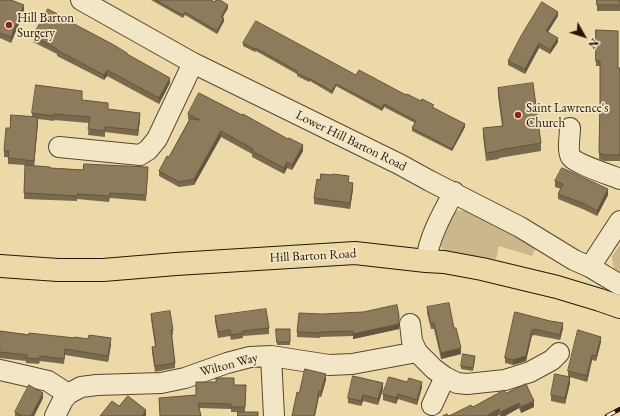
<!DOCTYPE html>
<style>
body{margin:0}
#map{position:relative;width:620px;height:416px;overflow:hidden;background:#ecd9a7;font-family:"EB Garamond",serif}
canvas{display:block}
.north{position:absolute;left:564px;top:16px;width:40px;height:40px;-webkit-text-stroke:3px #f3e6c6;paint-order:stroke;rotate:129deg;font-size:11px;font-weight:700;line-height:16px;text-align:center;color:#261609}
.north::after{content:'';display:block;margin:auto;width:14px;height:18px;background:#261609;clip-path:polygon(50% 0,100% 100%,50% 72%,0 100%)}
</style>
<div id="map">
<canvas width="620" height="416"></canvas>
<div class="north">N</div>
</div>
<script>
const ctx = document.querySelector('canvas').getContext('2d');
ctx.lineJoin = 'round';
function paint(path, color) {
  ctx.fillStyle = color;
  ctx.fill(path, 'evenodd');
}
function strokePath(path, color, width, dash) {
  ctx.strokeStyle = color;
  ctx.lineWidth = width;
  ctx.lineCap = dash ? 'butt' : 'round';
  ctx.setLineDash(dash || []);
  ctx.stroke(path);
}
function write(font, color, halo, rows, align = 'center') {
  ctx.font = font + ' "EB Garamond",serif';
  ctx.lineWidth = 3.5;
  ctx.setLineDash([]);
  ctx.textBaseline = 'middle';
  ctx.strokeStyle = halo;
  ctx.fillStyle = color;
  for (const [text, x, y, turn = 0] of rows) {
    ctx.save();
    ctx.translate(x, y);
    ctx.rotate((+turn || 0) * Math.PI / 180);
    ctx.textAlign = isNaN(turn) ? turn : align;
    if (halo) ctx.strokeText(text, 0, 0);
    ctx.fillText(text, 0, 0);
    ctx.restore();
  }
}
paint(new Path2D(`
 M469 210 536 247 532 256 499 246 496 259 449 253 439 246 449 217 456 211Z
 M620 245V274L615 270 613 265 612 256Z`), '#cab88c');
const minor = new Path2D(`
 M81 0 193 63 399 164 430 181 520 227 574 260 590 267 620 285
 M570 128C570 135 567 151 571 157 576 164 610 175 620 179
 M59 147 140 155 148 150 157 139 193 63
 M426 261C429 237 442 214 454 192
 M590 267 620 221
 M417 352 434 369 445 377 457 383 467 384 505 380 530 372 552 360 559 353
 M271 356 274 416
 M0 370 9 372 48 381 68 394
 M432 405 445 377
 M55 416 63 400 68 394 81 387 97 385 161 383 185 378 227 363 250 357 271 356 329 365 352 364 417 352 412 341 410 324`);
const major = new Path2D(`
 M0 266 58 270H103L176 264 355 253 426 261 444 262 482 269 557 287 600 300 620 307`);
strokePath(minor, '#584730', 22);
strokePath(major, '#261609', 24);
strokePath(minor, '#f3e6c6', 20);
strokePath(major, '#ecd9a7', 22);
const rail = new Path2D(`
 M607 416 620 409`);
strokePath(rail, '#261609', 4.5);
strokePath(rail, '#f3e6c6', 3, [9]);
paint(new Path2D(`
 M0 0 24 11 11 43 0 38Z
 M151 0H211L228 8 222 18 224 21 217 34 185 15 183 18Z
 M597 0H620V11H597Z
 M558 16 548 32 558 42 550 54 539 48 525 74 508 65V61Z
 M61 18 127 54 170 83 159 104 107 76 104 80 57 56V54L33 42V36Z
 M596 30 618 68H620V161H604L599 159 600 104V66H596Z
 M243 43 356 75 406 95 434 108 465 127 452 151 412 131V128L415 123 384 107 382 111 336 86 332 94 310 81 309 82 297 76V74L256 51 255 52 243 46Z
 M498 88 541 143V151L499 158V159L486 161 483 136V128L502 126 498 96Z
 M82 96V100L108 110 140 119 138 136 105 132V137L88 135 89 123 54 120V121L38 119 34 166 50 168 148 173 146 201 110 198 109 202 77 199V201L24 199 25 165 8 164V157H4V151L32 117V113Z
 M188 114 303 151 292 170 287 168 284 174 252 157V154L221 137 194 185 179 187 159 176V171L169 157 189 120 188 119Z
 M555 181 608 195 597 216 585 210 558 199V194L561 189 555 187Z
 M349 182 353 189 350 209 314 204V198Z
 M427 307 461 354 441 359 434 329H431L427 313Z
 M515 312 563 328 560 340 534 335V336L532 335 526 361 513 365 505 363V358Z
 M151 314 173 330V335H172L175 363V368L155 372 152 352V347L155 346 151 319Z
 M215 316 269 328V334L243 336V338L231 340 230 336 218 338 215 321Z
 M399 316V329L353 339V336L320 337V338L297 337V332Z
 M276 329H290V345H277Z
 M0 331 111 344 108 362 65 355 64 364 40 361 39 364 26 363V361L0 358Z
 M601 342 596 361 592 360 587 382 570 377V383L565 404 551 401V395L568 377V371Z
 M475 359 473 371 461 369V366Z
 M326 380 321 397 299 393Z
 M407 382 422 387 417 405 398 399 396 404 383 400V394Z
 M234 385H246L245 412H231V409L199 408 201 416H160L159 398 196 395Z
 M383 389 378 405 363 401 361 406 348 403V398Z
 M506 393 534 407 521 413 519 408 505 416H500L499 415 473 407Z
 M43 398 34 416H15V412Z`), '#796a4e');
paint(new Path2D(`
 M24 5V11L11 43V37Z
 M228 5V8L221 20V17Z
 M558 12V16L546 35V31Z
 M224 18V21L217 34V31Z
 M558 38V42L550 54V50Z
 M539 43V48L525 74V69Z
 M107 70V76L104 80V75Z
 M170 78V83L159 104V98Z
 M336 84V86L332 94V91Z
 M384 104V107L382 111V108Z
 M140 113V119L138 136V130Z
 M38 117V123L34 166V161Z
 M465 124V127L452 151V149Z
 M221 131V137L194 185V179Z
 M303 145V151L292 170V165Z
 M287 162V168L284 174V168Z
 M353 183V189L350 209V203Z
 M608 189V195L597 216V211Z
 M563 323V328L560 340V335Z
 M399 324V329L353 339V334Z
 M532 330V335L526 361 513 365V360Z
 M601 337V342L596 361V356Z
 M111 338V344L108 362V356Z
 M461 348V354L441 359V353Z
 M592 355V360L587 382V376Z
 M326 374V380L321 397V392Z
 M570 377V383L565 404V398Z
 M422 382V387L417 405V400Z
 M383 383V389L378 405V399Z
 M319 391V397L315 416H314Z
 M43 393V398L34 416H31Z
 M398 394V399L396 404V398Z
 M363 395V401L361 406V401Z
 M534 401V407L521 413V407Z
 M519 403V408L505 416H501V412Z
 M499 409V415L497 416H486Z
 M146 410V416H142Z`), '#635640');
const building = new Path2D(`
 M0 0H11L24 5 11 37 0 33Z
 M156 0H211L215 2 216 0H220L228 5 221 17 224 18 217 31 185 12 183 15Z
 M597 0H620V5H597Z
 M542 2 558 12 546 31 558 38 550 50 539 43 525 69 508 61 521 36Z
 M48 9 61 16V17L114 45 127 53V54L170 78 159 98 107 70 104 75 57 50V49L33 36Z
 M256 21 356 75 359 70 406 95 407 94 421 101 422 99 434 105 432 107 465 124 452 149 412 128 416 121 384 104 382 108 336 84 332 91 310 79H309L297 73V71L256 48 255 49 243 43Z
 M596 30 618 31V68H620V155H604L599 153 600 102V61H596Z
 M533 83 541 143 499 150V151L486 153 483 128 503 126 498 88Z
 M36 85 82 91V100L108 103V109L140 113 138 130 105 127V131L88 129 90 117 54 114V116L32 113Z
 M199 93 242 115 243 114 288 139 289 138 303 145 292 165 287 162 284 168 252 151 253 149 221 131 194 179 179 182 159 171 167 156 169 157 190 119 200 120 188 114Z
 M11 115 38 117 34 161 8 158 9 151H4L6 128H10Z
 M84 164 148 167 146 195 110 193 109 196 77 194V196L24 193 25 165 50 167V168L83 170Z
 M562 168 608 189 597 211 585 204 558 194 563 184 555 181Z
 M321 174 333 175V174L349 176 348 182 353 183 350 203 314 198 317 179 320 180Z
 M449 303 454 328H456L461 348 441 353 434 323 431 324 427 307Z
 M397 305 399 316V324L353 334V331L320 332V333L297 332 299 313 322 314 363 312Z
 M266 309 269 328 243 331V333L231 335 230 330 218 332 215 316Z
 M170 311 173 330H171L175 363 155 366 152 347 156 346 151 314Z
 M515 312 550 321 563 323 560 335 534 329V331L532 330 526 356 513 360 505 358Z
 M276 329H290V342H277Z
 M578 330 601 337 596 356 592 355 587 376 568 371Z
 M0 331 29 335V333L75 338V337L88 339 89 335 111 338 108 356 65 349 64 359 40 356 39 359 26 358 27 355 0 352Z
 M463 354 475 356 473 368 461 366Z
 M305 369 326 374 321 392 319 391 314 416H292L297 392 299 393Z
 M555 374 570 377 565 398 551 395Z
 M353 376 383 383 378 399 363 395 361 401 348 398Z
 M389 377 407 382 409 378 422 382 417 400 398 394 396 398 383 394Z
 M216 378H234V385H246L245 407H231V404L198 403 201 416H160L159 398 196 395V382H216Z
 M526 384 534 401 521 407 519 403 501 412 499 409 486 416H449L471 405 473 407 504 390 506 393Z
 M29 385 43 393 31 416H22L15 412Z
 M128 396 146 410 142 416H100L112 401 119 406Z
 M238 412H258V416H238Z
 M447 414 449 416H443Z`);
paint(building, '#8d7b5b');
strokePath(building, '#635640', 1);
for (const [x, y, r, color] of [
 [9,25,4,"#8f2418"],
 [518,115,4,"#8f2418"]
]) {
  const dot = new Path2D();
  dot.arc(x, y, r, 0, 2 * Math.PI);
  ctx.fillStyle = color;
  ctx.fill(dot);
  strokePath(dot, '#f3e6c6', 1.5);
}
write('13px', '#261609', '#f3e6c6', [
 ["Hill Barton",17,18],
 ["Surgery",17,33],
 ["Saint Lawrence's",526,108],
 ["Church",526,123]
], 'left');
write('13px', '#261609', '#f3e6c6', [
 ["Lower Hill Barton Road",351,141,26],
 ["Hill Barton Road",313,256,-3],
 ["Wilton Way",229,365,-15]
]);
</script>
